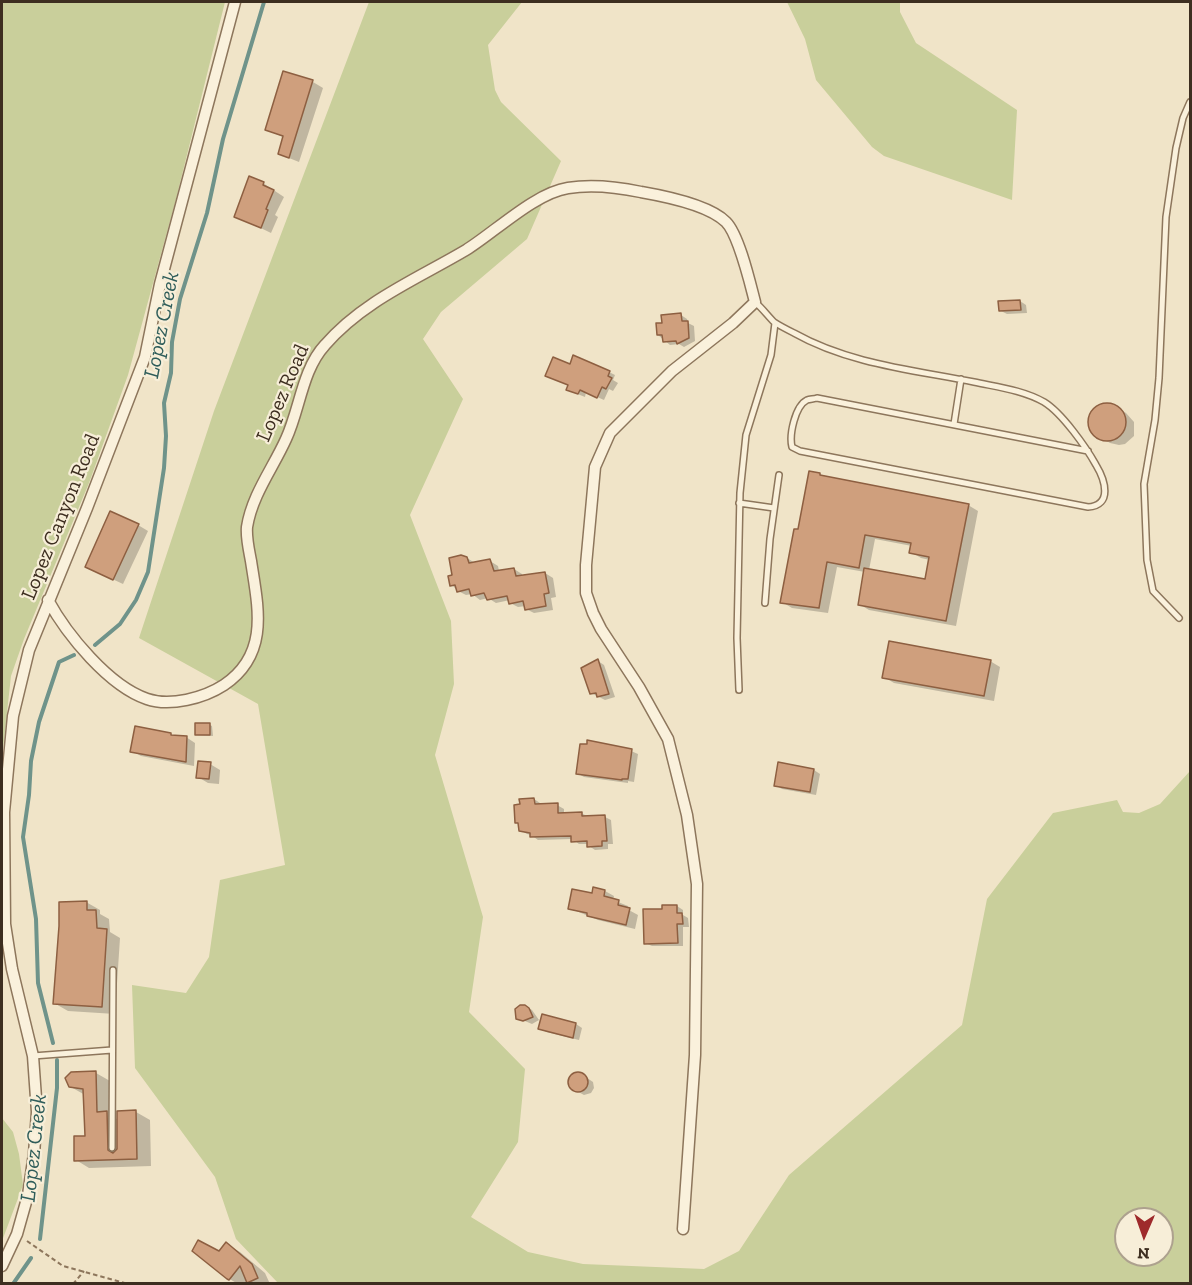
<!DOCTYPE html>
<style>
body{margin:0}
#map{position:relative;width:1192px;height:1285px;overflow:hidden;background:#f0e4c8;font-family:"Zilla Slab",serif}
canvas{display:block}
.frame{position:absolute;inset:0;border:3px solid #3d2e20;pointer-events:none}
.north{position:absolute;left:1114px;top:1207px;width:60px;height:60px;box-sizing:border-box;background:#f7eed8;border:2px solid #ada18e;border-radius:50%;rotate:182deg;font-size:16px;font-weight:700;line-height:24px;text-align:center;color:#3d2e20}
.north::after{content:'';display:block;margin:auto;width:21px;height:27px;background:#9e2a2b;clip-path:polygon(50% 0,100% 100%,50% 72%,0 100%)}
</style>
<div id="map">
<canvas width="1192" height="1285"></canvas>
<div class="frame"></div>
<div class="north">N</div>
</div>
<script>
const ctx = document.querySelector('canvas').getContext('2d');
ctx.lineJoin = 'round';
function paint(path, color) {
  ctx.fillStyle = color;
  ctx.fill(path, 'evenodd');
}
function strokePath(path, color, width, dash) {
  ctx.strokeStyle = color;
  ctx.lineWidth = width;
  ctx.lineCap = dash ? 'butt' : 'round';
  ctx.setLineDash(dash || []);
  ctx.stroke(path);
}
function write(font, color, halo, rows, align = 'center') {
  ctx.font = font + ' "Zilla Slab",serif';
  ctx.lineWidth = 4.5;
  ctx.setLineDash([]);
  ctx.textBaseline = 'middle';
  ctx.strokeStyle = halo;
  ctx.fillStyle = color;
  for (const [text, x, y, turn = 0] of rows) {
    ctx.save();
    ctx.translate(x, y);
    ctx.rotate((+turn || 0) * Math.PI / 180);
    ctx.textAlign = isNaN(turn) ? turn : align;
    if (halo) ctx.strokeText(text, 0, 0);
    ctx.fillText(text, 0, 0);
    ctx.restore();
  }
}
paint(new Path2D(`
 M2 2H225L176 199 128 375 89 483 24 639 11 676 2 758Z
 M369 2H522L488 45 495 90 501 102 561 161 527 239 441 312 423 339 463 399 410 515 451 621 454 684 435 755 483 917 469 1012 525 1069 518 1142 471 1217 528 1252 583 1264 704 1269 739 1251 789 1175 962 1025 987 899 1053 813 1117 800 1123 812 1139 813 1160 804 1190 771V1283H278L236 1239 215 1177 135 1068 132 985 186 993 209 957 220 880 285 865 258 704 139 638 214 411ZM1126 1219H1162V1255H1126Z
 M787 2H900V12L916 43 1017 110 1012 200 884 156 872 147 816 80 805 39Z
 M2 1118 13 1132 19 1154 23 1185 2 1241Z`), '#c9cf9b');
paint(new Path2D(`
 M284 73 313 82 323 88 299 162 279 154 285 138 267 130Z
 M263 183 284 197 275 215 278 217 271 233 236 216Z
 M1020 301 1026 305 1027 313 1007 314 1001 311Z
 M681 315 687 319 688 323 694 326 695 341 684 347 679 344 670 345 658 335 664 324Z
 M571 365 609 372 615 375 613 380 618 383 613 391 609 389 604 400 586 392 585 397 575 393Z
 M1106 405 1115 406 1126 413 1134 422V436L1125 444 1119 445 1110 443 1100 437 1092 428 1091 417 1096 409Z
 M820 474 827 478 968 505 978 511 956 626 869 610 859 604 865 572 837 567 828 613 792 608 782 602 799 531ZM875 539 912 546 911 552 921 558 930 560 926 581 869 570Z
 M138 525 148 531 123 584 97 572Z
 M467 558 475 563 490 561 498 566 499 571 514 569 522 574V577L545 573 553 578 556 597 551 598 553 610 534 613 526 609V606L518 607 510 603V600L496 603 488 598 480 600 472 594 466 595 458 591 452 585 453 576Z
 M598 661 604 665 615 697 605 700 591 693Z
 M990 661 1000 667 994 701 894 683 884 677Z
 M210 725 212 726 213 736 197 735Z
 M171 734 175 737H186L195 743 194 766 141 756 132 751Z
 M631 751 638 754 634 782 628 781V783L584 777 577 773Z
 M210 764 220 770 219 784 208 783 198 777Z
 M814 770 820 774 816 795 782 789 775 785Z
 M534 799 540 803V806L557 805 564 809V814L581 813 589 817H605L611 820 613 844H608V849L595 850 589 846 588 844H579L572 839 538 840 531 835 527 834 520 830V824L516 822Z
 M605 891 614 896 613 900 628 906 627 909 638 915 635 929 598 920 569 908Z
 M86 902 100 910V914L109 919 110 932 120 938 115 1014 68 1011 54 1003Z
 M677 906 683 910V915L688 918 689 927H683V946H652L645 943 664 911Z
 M525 1006 532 1010 539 1020 532 1024 520 1019Z
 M543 1016 576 1024 582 1028 579 1040 546 1032 540 1028Z
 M96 1073 110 1081V1115L119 1120 136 1112 150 1120 151 1166 89 1168 76 1160 86 1137 85 1095 71 1087Z
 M581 1074 593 1082 594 1088 591 1093 584 1095 571 1088 569 1081 573 1075Z
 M226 1244 240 1252 265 1273 270 1284H251L247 1282 246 1284H238L228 1278 219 1252Z`), '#0003');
strokePath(new Path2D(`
 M95 645 120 624 136 600 148 572 164 468 166 436 164 403 171 373 172 342 180 299 207 213 223 139 264 2
 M53 1043 38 983 36 919 23 837 29 795 31 761 39 722 59 662 74 655
 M40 1239 57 1088V1060
 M13 1284 31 1258`), '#6f938a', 4);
const building = new Path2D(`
 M283 71 313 80 289 158 278 154 283 136 265 130Z
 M249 176 264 182 263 185 274 190 266 209 268 210 261 228 234 217Z
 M1020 300 1021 310 999 311 998 301Z
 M681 313 682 321H688L689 338 677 344 676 341 663 342 662 335H657L656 323H662L661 315Z
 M573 355 610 371 608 376 612 378 606 389 602 387 597 398 580 390 578 394 566 390 568 385 545 376 553 357 570 364Z
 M1088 422a19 19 0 1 1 38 0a19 19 0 1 1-38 0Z
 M809 471 820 473V475L969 504 946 621 858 605 864 568 925 579 929 557 909 553 911 543 865 535 859 568 827 562 819 608 780 603 794 529H798Z
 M110 511 139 524 113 580 85 567Z
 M461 555 467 557 469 563 490 559 494 571 514 568 516 576 545 572 549 593 544 594 546 606 525 610 523 601 509 604 507 596 487 600 484 593 471 596 469 589 457 592 455 585 450 586 448 576 452 575 449 558Z
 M889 641 991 660 984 696 882 678Z
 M598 659 609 694 597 697 596 693 590 694 581 668Z
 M195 723H210V735H195Z
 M135 726 171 733V735L187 736 186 762 130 752Z
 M587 740 632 749 628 779H622V780L576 774 580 744H587Z
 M198 761 211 762 209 779 196 778Z
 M778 762 814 769 810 792 774 786Z
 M534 798 535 804 558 803V813L582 812V816L605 815 607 841H602V846L587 847V841L571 842V836L530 837V833L519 831 518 823H515L514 805 520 804 519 799Z
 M593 887 605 890 604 896 619 900 618 905 630 908 626 925 587 916V913L568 909 572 889 592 893Z
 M87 901V910H96L97 928 107 929 102 1007 53 1004 59 926V902Z
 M662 905H677V913H682L683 924H677L678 943 644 944 643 909H662Z
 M520 1005H525L529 1008 533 1017 523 1021 516 1019 515 1009Z
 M542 1014 576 1023 573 1038 538 1029Z
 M96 1071 97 1112 107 1111 108 1150 113 1153 117 1149V1111L136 1110 137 1159 74 1161V1136H85L83 1089 69 1087 65 1078 71 1072Z
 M568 1082a10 10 0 1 1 20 0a10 10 0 1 1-20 0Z
 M198 1240 219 1251 226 1242 252 1264 258 1278 247 1283 240 1266 229 1280 227 1279 192 1251Z`);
paint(building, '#cf9f7d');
strokePath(building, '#8d5f41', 1.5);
const lane = new Path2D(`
 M755 302C762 308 768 316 774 322 780 326 788 330 794 333 849 364 914 370 974 382 997 387 1023 390 1044 402 1062 413 1086 447 1096 465 1105 480 1113 505 1088 507L800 451 792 447C789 435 795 406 807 400 810 399 814 399 817 398L1088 451
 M954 424 961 379
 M739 503 774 508
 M765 603 770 539 779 475
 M1179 618 1153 591 1147 560 1144 484 1155 420 1159 378 1166 217 1176 148 1183 118 1190 102
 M739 690 737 638 740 493 746 435 771 355 775 323
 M33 1056 112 1050
 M112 1148 113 970`);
const street = new Path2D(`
 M48 600C67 635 109 686 147 699 170 707 204 698 224 685 270 654 258 607 251 561 249 550 246 538 247 527 252 495 273 468 286 439 300 409 302 370 325 345 363 301 417 279 466 250 495 232 535 193 568 188 592 184 617 187 641 192 664 196 709 205 726 222 739 235 750 283 755 302L733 323 672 371 610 433 595 467 586 565V593L593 613 601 629 639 687 668 739 687 815 697 884 696 970 695 1055 683 1229
 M2 1266 17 1234 28 1195 34 1154 37 1112 33 1056 12 969 5 924 4 812 13 716 29 650 87 508 145 357 160 284 235 2`);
strokePath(lane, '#8d765c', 8);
strokePath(street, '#8d765c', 13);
strokePath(new Path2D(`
 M27 1241 63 1266 128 1284
 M73 1284 84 1271`), '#8d765c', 2, [4.5, 3]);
strokePath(lane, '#faf1dc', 5);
strokePath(street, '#faf1dc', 10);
write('21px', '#3d2e20', '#f7eed8', [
 ["Lopez Road",283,393,-67],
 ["Lopez Canyon Road",61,517,-68]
]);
write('italic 22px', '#2f5d5a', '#f7eed8', [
 ["Lopez Creek",162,325,-79],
 ["Lopez Creek",34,1148,-84]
]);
</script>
